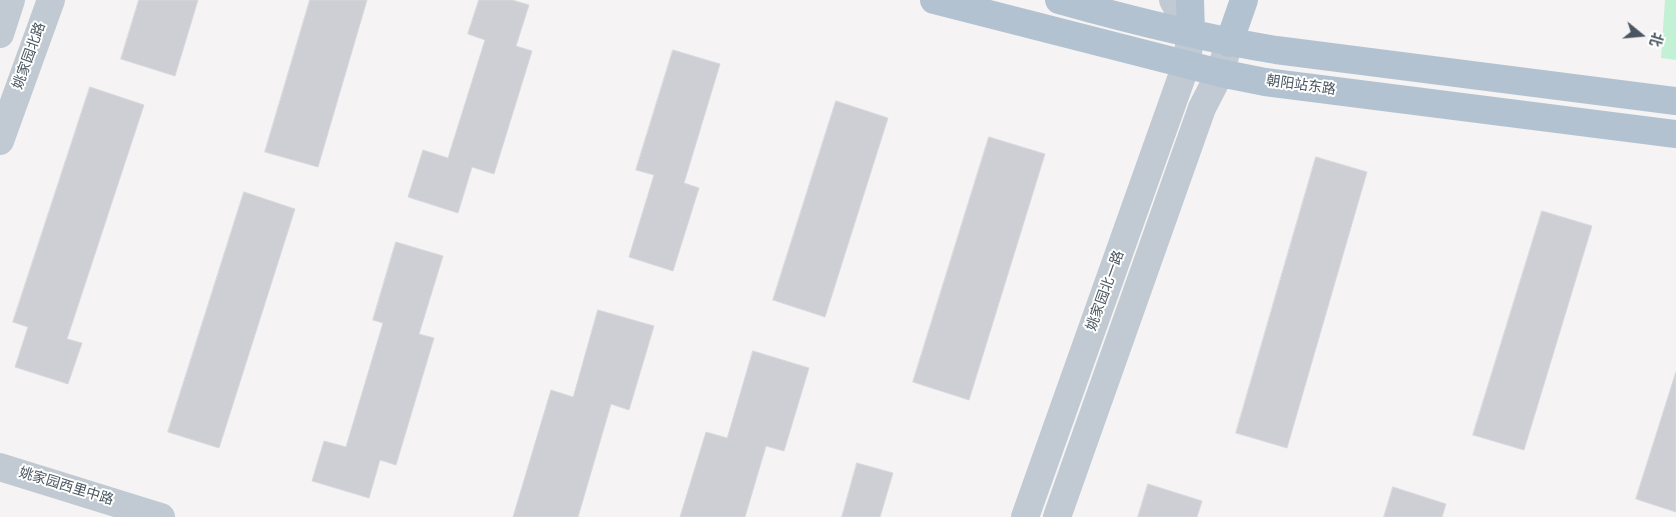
<!DOCTYPE html>
<meta charset="utf-8">
<style>
body{margin:0}
#map{position:relative;width:1676px;height:517px;overflow:hidden;background:#f5f3f3;font-family:"Nunito Sans","Noto Sans SC",sans-serif}
canvas{display:block}
.north{position:absolute;left:1616px;top:10px;width:50px;height:50px;-webkit-text-stroke:4px #fff;paint-order:stroke;rotate:107deg;font-size:14px;font-weight:700;line-height:20px;text-align:center;color:#4a5661}
.north::after{content:'';display:block;margin:auto;width:18px;height:22px;background:#4a5661;clip-path:polygon(50% 0,100% 100%,50% 72%,0 100%)}
</style>
<div id="map">
<canvas width="1676" height="517"></canvas>
<div class="north">北</div>
</div>
<script>
const ctx = document.querySelector('canvas').getContext('2d');
ctx.lineJoin = 'round';
function paint(path, color) {
  ctx.fillStyle = color;
  ctx.fill(path, 'evenodd');
}
function strokePath(path, color, width, dash) {
  ctx.strokeStyle = color;
  ctx.lineWidth = width;
  ctx.lineCap = dash ? 'butt' : 'round';
  ctx.setLineDash(dash || []);
  ctx.stroke(path);
}
function write(font, color, halo, rows, align = 'center') {
  ctx.font = font + ' "Nunito Sans","Noto Sans SC",sans-serif';
  ctx.lineWidth = 4;
  ctx.setLineDash([]);
  ctx.textBaseline = 'middle';
  ctx.strokeStyle = halo;
  ctx.fillStyle = color;
  for (const [text, x, y, turn = 0] of rows) {
    ctx.save();
    ctx.translate(x, y);
    ctx.rotate((+turn || 0) * Math.PI / 180);
    ctx.textAlign = isNaN(turn) ? turn : align;
    if (halo) ctx.strokeText(text, 0, 0);
    ctx.fillText(text, 0, 0);
    ctx.restore();
  }
}
paint(new Path2D(`
 M1665 0H1676V60L1661 58Z`), '#c3f1d5');
const building = new Path2D(`
 M139 0H198L175 76 121 59Z
 M310 0H367L318 167 265 152Z
 M479 0H512L529 5 516 46 532 51 494 174 472 167 458 213 408 197 423 150 448 158 485 40 468 34Z
 M673 50 720 64 684 183 699 188 673 271 629 257 654 175 636 170Z
 M90 87 144 105 67 339 82 343 68 384 15 367 28 327 13 322Z
 M836 101 888 118 825 317 773 300Z
 M989 137 1045 154 969 400 913 382Z
 M1316 157 1367 172 1287 448 1236 433Z
 M244 192 295 209 219 448 168 432Z
 M1542 211 1592 226 1524 450 1473 435Z
 M396 242 443 256 419 334 434 338 396 465 380 460 369 498 312 481 324 441 346 447 383 323 373 320Z
 M598 310 654 326 629 410 611 404 578 517H513L551 390 573 397Z
 M753 351 809 368 784 451 766 446 745 517H680L706 432 727 438Z
 M1676 372V512L1636 499Z
 M857 463 893 473 880 517H842Z
 M1148 484 1202 501 1197 517H1138Z
 M1393 487 1446 504 1442 517H1384Z`);
paint(building, '#cdcfd5');
strokePath(building, '#d7d9de', 1);
strokePath(new Path2D(`
 M0 34 11 0
 M0 141 51 0
 M0 467 161 517
 M1025 517 1186 65 1191 33 1173 0
 M1057 517 1202 108 1220 73 1229 43`), '#c1cad2', 28);
strokePath(new Path2D(`
 M934 0 1220 73 1265 82 1676 134
 M1059 0C1130 20 1203 38 1276 50L1676 101
 M1190 0 1191 33
 M1229 43 1244 0`), '#b3c2d1', 28);
write('14px', '#4a5661', '#fff', [
 ["姚家园北路",30,56,-70],
 ["朝阳站东路",1301,86,8],
 ["姚家园北一路",1106,291,-70],
 ["姚家园西里中路",66,487,17]
]);
</script>
